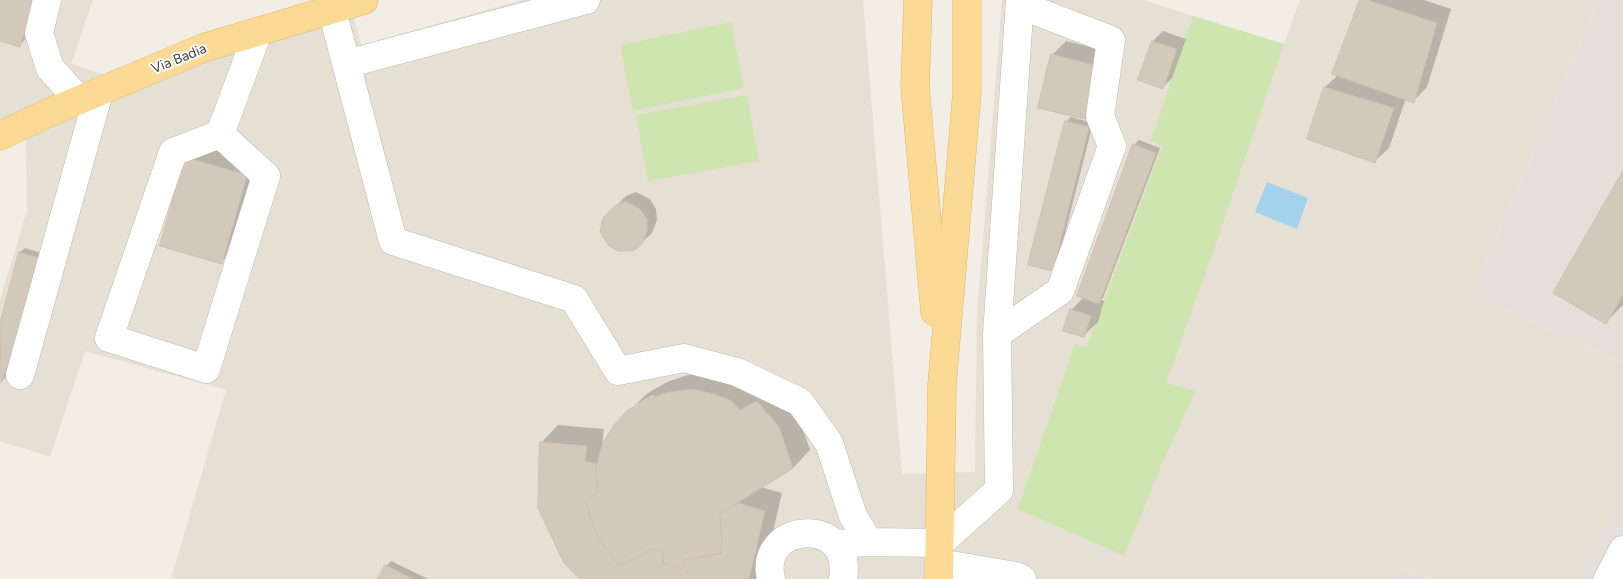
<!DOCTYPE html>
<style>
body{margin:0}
canvas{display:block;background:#f2eee5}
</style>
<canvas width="1623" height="579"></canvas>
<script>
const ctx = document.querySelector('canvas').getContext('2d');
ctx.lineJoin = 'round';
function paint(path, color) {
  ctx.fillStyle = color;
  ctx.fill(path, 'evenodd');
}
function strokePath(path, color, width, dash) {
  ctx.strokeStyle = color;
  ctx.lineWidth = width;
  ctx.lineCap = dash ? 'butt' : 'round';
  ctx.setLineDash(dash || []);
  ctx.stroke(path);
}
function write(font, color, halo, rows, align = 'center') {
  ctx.font = font + ' Figtree,sans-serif';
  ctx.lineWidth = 4;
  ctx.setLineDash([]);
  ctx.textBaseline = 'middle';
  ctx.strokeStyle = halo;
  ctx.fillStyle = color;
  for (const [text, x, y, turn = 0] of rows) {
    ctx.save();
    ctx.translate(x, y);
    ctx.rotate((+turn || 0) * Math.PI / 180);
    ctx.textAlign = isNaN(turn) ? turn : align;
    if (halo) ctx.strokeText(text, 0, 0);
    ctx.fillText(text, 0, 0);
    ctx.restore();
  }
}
paint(new Path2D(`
 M0 0H93L71 64 105 75 349 0 361 45 522 0H863L902 474 975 472 977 315 1002 0H1143L1284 44 1300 0H1599L1472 294 1623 363V502L1579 579H1425L1399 567 1393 579H171L226 390 85 351 50 457 0 441V300L27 210 26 139 0 151Z`), '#e6dfd3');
paint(new Path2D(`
 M1599 0H1623V363L1472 294Z
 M1623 502V579H1579Z
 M1399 567 1425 579H1393Z`), '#e4dfda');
paint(new Path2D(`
 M1193 16 1284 44 1215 246 1166 383 1196 391 1161 466 1124 556 1018 509 1075 344 1087 347 1162 146 1151 141Z
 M731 22 744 88 633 111 620 45Z
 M747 95 759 161 648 181 636 115Z`), '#cfe5af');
paint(new Path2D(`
 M1267 182 1308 198 1297 229 1255 212Z`), '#a3d2ed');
paint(new Path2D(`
 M0 0H42L34 31 19 45 0 39Z
 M1362 0H1424L1451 9 1427 87 1413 101 1406 98 1389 148 1374 162 1309 139 1325 87 1338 75Z
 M1163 31 1186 39 1172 78 1162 88 1153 41Z
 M1066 41 1112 52 1099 103 1085 118 1052 55Z
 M1071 117 1093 123 1057 265 1053 270 1066 122Z
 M1139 140 1160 148 1103 298 1101 300 1104 301 1098 322 1083 336 1071 310 1084 297 1134 145Z
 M200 143 260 161 236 248 221 262 186 157Z
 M1623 174V305L1606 322Z
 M636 192 650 199 656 209 657 220 652 233 641 243 615 207 626 196Z
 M25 248 54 257 26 322 6 377 1 382 0 328 20 252Z
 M710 372 796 409 810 450 793 468 761 487 782 493 762 579H582L541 443 558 425 604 429 602 447 654 397 653 395 635 405 648 393 667 382 688 375Z
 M391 561 428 579H380L386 566Z`), '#0003');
const building = new Path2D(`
 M0 0H33L20 47 0 41Z
 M1360 0H1368L1437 23 1414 103 1332 74Z
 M1152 41 1177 49 1163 89 1138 80Z
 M1051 54 1098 66 1085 119 1038 108Z
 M1324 87 1394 108 1375 163 1307 139Z
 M1065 121 1089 127 1053 271 1028 265Z
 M1133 144 1156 153 1099 304 1077 296Z
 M185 157 247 175 222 264 160 246Z
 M1623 171V295L1606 324 1553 293Z
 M626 201 640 209 647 219V231L642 244 633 251H618L609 246 600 232 603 218 615 206Z
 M19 252 50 261 23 323 1 383 0 323Z
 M1070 309 1091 316 1084 337 1063 331Z
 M692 389 714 394 730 400 740 410 757 401 779 427 793 468 720 514 722 553 685 560 682 569 663 563V551L653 549 619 566 597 536 585 501 597 492 596 468 602 445 614 425 628 410 648 399 669 392Z
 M540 442 587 446 585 461 596 464 597 492 585 501 597 536 619 566 653 549 663 551V563L682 569 685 560 722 553 720 514 738 503 765 511 749 579H580L564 563 538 508Z
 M385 565 413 579H378Z`);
paint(building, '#d3c9bb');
strokePath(building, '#cec0af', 1);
const minor = new Path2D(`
 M47 0 39 33 50 68 79 100
 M332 10 393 241 574 299 618 371 684 358 737 372 800 402 829 443 853 516 869 542
 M346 64 586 0
 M220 134 173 152 109 338 206 369 266 176 220 134 258 32
 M997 334 1060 291 1112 146 1100 116 1111 40 1020 5
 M20 375 99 92
 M835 544 869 542 940 543 999 490 997 334 1020 0
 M939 563 1016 576 1022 579
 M771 579C757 521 854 515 843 579
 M1608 579 1623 550`);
const major = new Path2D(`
 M918 0 915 87 935 312
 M0 136 46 114 203 48 364 0
 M939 579 942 385 967 92V0`);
strokePath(minor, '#c0b8ab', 29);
strokePath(major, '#dfb666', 29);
strokePath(minor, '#fff', 28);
strokePath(major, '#fbda96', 28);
write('14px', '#443e35', '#fff', [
 ["Via Badia",179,59,-22]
]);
</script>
